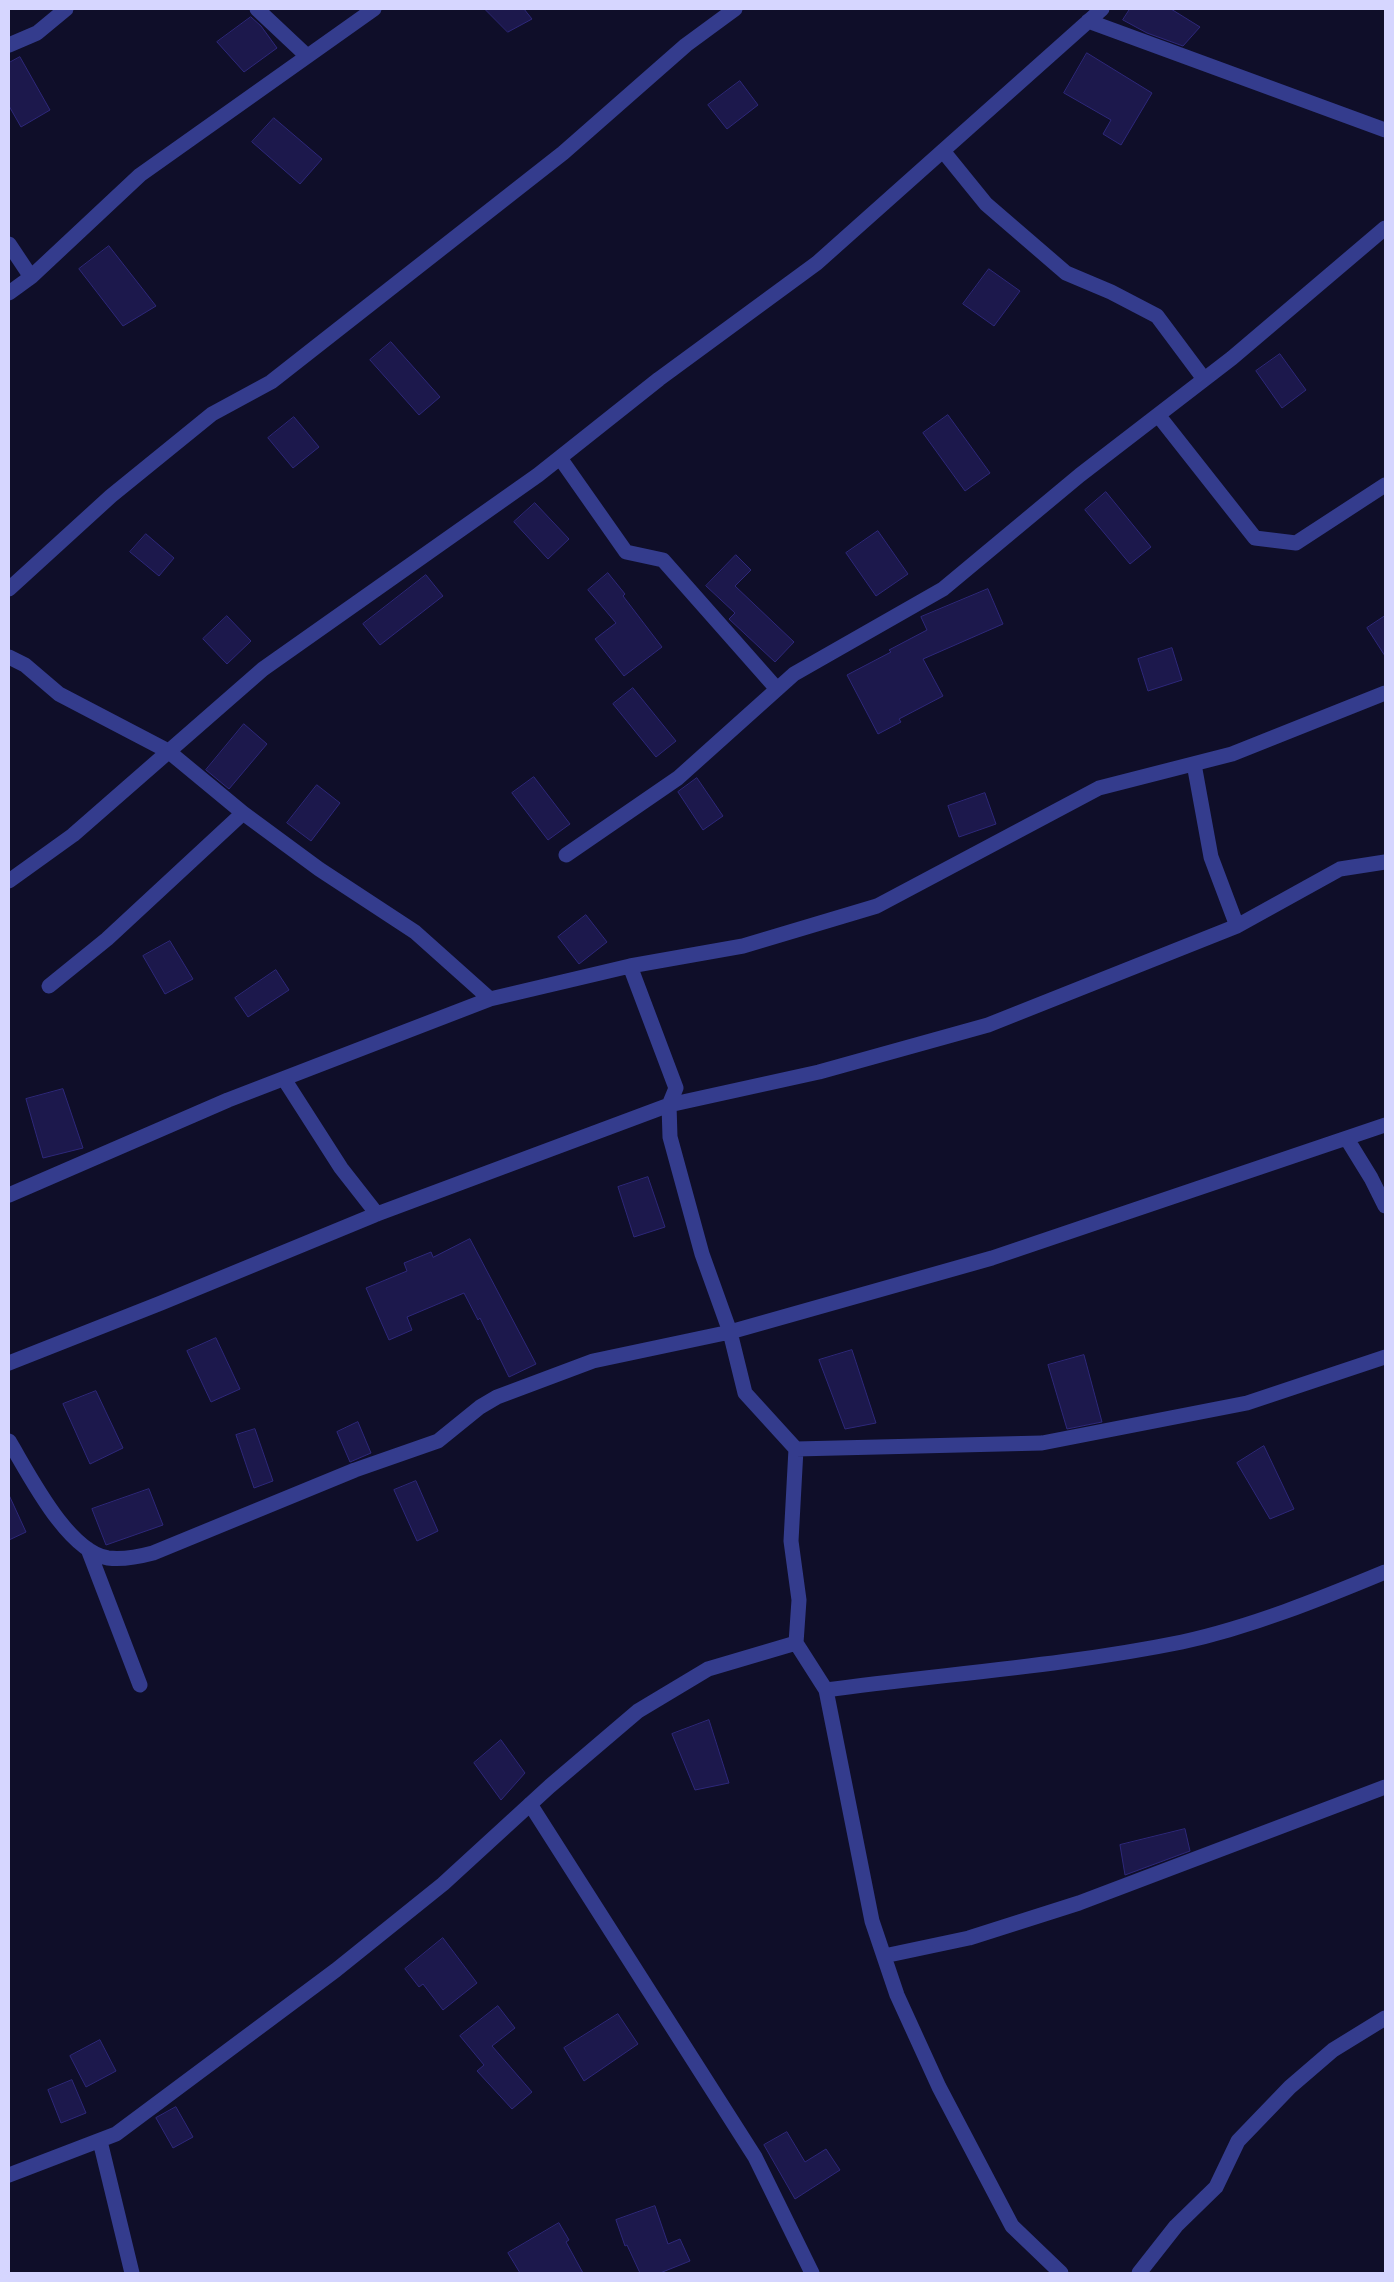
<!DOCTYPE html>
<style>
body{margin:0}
#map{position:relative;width:1394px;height:2282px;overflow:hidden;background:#0f0e29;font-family:"Space Grotesk",sans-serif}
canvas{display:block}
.frame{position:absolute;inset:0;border:10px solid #d6d6ff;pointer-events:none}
</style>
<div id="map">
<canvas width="1394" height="2282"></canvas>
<div class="frame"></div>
</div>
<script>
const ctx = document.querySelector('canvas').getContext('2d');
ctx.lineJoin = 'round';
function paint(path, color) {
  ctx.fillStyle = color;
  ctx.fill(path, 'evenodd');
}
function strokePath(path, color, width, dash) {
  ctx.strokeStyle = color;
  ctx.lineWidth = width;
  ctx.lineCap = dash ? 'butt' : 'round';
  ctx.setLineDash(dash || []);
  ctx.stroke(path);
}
const building = new Path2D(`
 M485 9H524L532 19 508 32Z
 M1130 9H1171L1200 27 1183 46 1147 33 1123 20Z
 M251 17 261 26 277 48 244 72 217 42Z
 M1087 53 1152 93 1121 145 1103 134 1111 120 1064 93Z
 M20 57 50 110 21 127 9 106V63Z
 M740 81 758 105 727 129 708 105Z
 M274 118 322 159 300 184 252 142Z
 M109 246 156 306 123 326 79 269Z
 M989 269 1020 291 994 326 963 304Z
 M391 342 440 397 419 415 370 360Z
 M1280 354 1306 390 1282 408 1256 371Z
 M948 415 990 473 965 491 923 433Z
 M294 417 319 447 293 468 268 438Z
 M1106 492 1151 547 1130 564 1085 510Z
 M535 503 569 539 548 559 514 522Z
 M878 531 908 574 876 596 846 553Z
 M146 534 174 558 159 576 130 552Z
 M736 555 751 570 735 586 794 642 775 662 729 619 735 613 706 586Z
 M608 573 625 594 623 596 662 647 624 676 595 639 616 623 588 590Z
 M426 575 443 596 380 645 363 624Z
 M988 589 1003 624 923 659 943 696 899 719 901 722 878 734 847 675 891 652 889 650 927 630 921 617Z
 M227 616 251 641 227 664 203 639Z
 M1385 616V656L1367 628Z
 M1172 648 1182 680 1148 691 1138 659Z
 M633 688 676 741 656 757 613 704Z
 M244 724 267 744 229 789 206 770Z
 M534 777 570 824 548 840 512 793Z
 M697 778 723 816 703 830 678 792Z
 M317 785 340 803 311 841 287 823Z
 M985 793 996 824 959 837 948 806Z
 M586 915 607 942 579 964 558 937Z
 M170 941 193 979 165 994 143 956Z
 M276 970 289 990 248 1017 235 998Z
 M63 1089 83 1148 43 1158 26 1099Z
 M648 1177 665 1227 634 1237 618 1187Z
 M470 1239 536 1364 509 1377 480 1318 478 1320 464 1293 407 1317 412 1330 389 1340 366 1288 407 1271 404 1263 431 1252 433 1257Z
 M216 1338 240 1389 211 1402 187 1351Z
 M852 1350 876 1423 845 1429 819 1360Z
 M1084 1355 1102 1422 1067 1429 1048 1365Z
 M96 1391 123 1448 90 1464 63 1404Z
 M358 1422 371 1453 350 1462 337 1432Z
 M255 1429 273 1481 254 1488 236 1435Z
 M1264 1446 1294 1509 1270 1519 1237 1463Z
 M416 1481 438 1531 417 1541 394 1490Z
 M149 1489 163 1525 106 1545 92 1509Z
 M9 1495 26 1532 9 1540Z
 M709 1720 729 1783 695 1790 672 1734Z
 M501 1740 525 1773 501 1800 474 1763Z
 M1185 1829 1190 1851 1125 1875 1120 1845Z
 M443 1938 477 1983 443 2010 423 1984 419 1987 405 1969Z
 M498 2006 515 2028 492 2046 532 2092 512 2109 477 2071 484 2065 460 2036Z
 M618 2014 638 2044 584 2081 564 2048Z
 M100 2040 116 2071 86 2087 70 2056Z
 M72 2080 86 2113 61 2123 48 2090Z
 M176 2107 193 2137 173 2148 156 2118Z
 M787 2132 805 2162 826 2149 840 2170 795 2199 764 2145Z
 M655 2206 668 2244 680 2239 690 2261 660 2273H640L627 2245 625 2246 616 2220Z
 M559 2223 569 2240 566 2242 583 2273H520L508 2253Z`);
paint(building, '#1c184c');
strokePath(building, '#2e287a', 1);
strokePath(new Path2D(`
 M257 9 307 56
 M1088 21 1385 130
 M9 45 37 33 66 9
 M943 151 986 204 1066 273 1111 292 1157 316 1204 379
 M9 244 31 277
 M9 293 31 277 140 175 374 9
 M1158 415 1255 538 1296 543 1385 485
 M560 458 626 552 663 560 777 689
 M9 589 111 496 212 414 271 382 563 153 686 45 735 9
 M9 657 25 665 59 694 168 751 243 813 319 869 415 932 490 999
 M1194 764 1211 857 1237 926
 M566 855 678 778 794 674 943 589 1080 475 1232 358 1385 228
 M9 881 73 835 263 669 538 475 659 379 817 263 1102 9
 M630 966 676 1088 669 1105 670 1137 702 1254 730 1332 745 1393 796 1449 791 1541 799 1600 796 1643 826 1690 872 1921 897 1995 939 2087 1012 2226 1061 2273
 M49 986 107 939 243 813
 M284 1079 341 1168 377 1214
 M1347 1139 1371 1178 1385 1206
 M9 1195 228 1100 490 999 630 966 743 946 877 906 1099 788 1232 754 1385 693
 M9 1363 161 1303 377 1214 669 1105 819 1072 988 1025 1237 926 1340 869 1385 862
 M9 1441C29 1474 67 1551 108 1558 124 1560 138 1557 153 1553L355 1470 438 1441 480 1407 497 1397 593 1361 730 1332 992 1258 1385 1125
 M796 1449 1042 1443 1247 1403 1385 1357
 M88 1549 140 1685
 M826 1690C944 1674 1064 1666 1182 1642 1251 1627 1320 1599 1385 1572
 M530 1804 755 2157 812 2273
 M884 1956 969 1938 1079 1903 1385 1787
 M100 2141 132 2273
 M9 2175 116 2134 336 1970 443 1884 550 1786 638 1711 708 1669 796 1643
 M1139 2273 1176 2226 1216 2187 1238 2141 1290 2087 1333 2050 1385 2018`), '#343c8d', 15);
</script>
